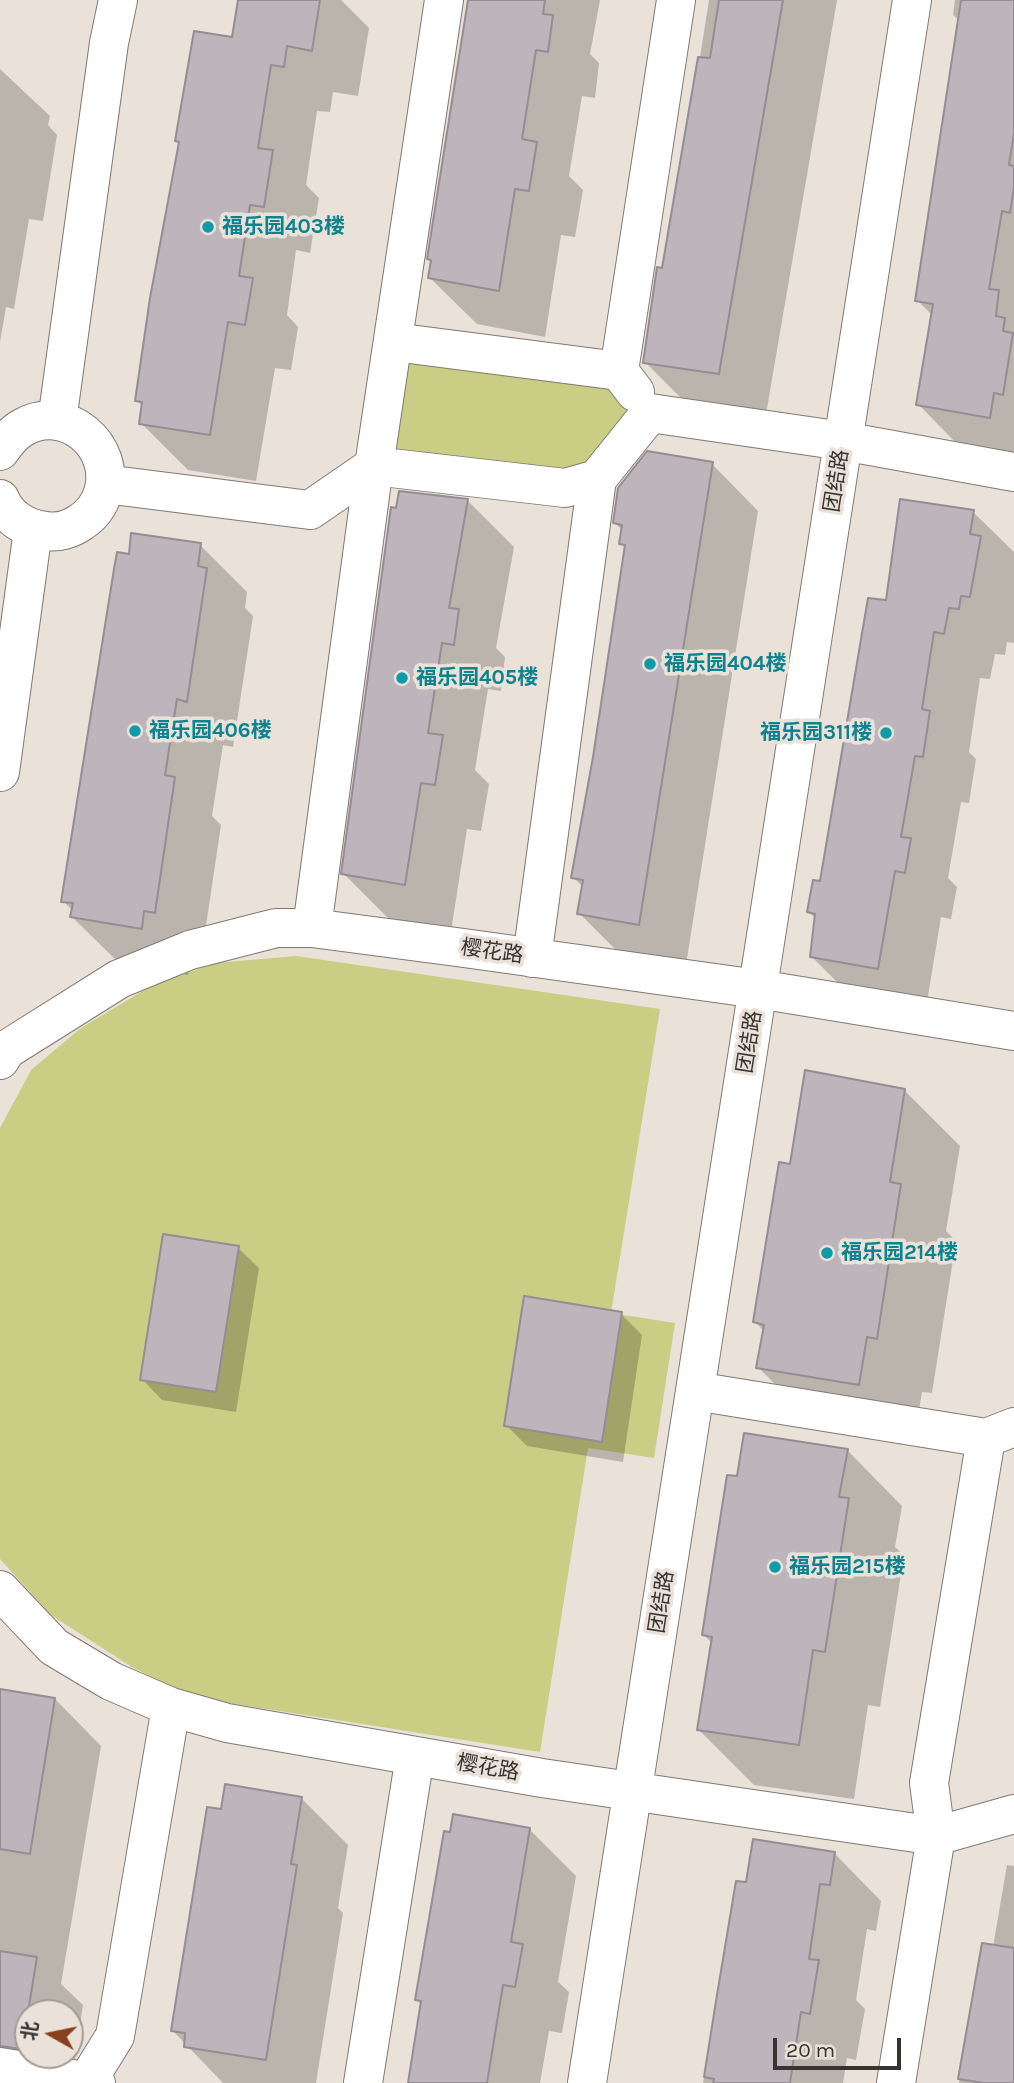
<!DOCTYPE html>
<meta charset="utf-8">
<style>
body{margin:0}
#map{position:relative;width:1014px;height:2083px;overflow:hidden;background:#eae1d9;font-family:Karla,"Noto Sans SC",sans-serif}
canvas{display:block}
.north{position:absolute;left:14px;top:1999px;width:70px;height:70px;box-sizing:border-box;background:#eae1d9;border:2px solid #a29b95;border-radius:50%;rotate:279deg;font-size:19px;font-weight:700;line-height:28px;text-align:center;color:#373330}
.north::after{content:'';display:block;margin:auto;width:24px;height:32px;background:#88411f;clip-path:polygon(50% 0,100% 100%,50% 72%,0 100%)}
.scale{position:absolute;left:773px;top:2038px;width:128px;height:32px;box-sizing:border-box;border:4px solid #373330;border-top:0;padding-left:9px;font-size:21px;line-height:24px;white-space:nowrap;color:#373330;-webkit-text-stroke:5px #eae1d9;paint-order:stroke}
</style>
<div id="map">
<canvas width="1014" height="2083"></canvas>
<div class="north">北</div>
<div class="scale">20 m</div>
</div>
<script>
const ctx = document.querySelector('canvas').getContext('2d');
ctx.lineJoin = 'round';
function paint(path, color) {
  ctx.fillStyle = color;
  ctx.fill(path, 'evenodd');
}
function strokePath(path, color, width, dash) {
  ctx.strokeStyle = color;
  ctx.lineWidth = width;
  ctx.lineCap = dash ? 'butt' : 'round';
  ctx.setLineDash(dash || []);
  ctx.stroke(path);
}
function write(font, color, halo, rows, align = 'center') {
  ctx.font = font + ' Karla,"Noto Sans SC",sans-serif';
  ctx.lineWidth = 7;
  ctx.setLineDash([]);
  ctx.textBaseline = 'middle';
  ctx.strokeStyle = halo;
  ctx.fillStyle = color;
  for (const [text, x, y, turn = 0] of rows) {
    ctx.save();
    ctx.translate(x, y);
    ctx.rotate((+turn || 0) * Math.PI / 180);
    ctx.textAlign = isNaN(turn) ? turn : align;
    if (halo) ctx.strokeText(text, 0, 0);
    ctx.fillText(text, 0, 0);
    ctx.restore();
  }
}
paint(new Path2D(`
 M398 335 618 374 647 413 594 478 377 465Z
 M296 956 660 1009 611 1313 675 1323 654 1458 588 1448 540 1752 191 1697 132 1667 51 1615 0 1559V1128L31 1070 81 1028 151 986 215 963Z`), '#cacd84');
paint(new Path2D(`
 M240 0H341L369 28 358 96 333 92 330 112 317 111 306 185 319 198 310 253 296 250 287 315 298 327 291 370 275 368 256 481 188 470 141 423 143 407 137 400 180 144 177 141 233 39Z
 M469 0H600L590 54 599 63 595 98 582 96 569 176 583 190 575 237 561 235 545 337 477 324 430 278 432 262 429 259Z
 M709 0H837L765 420 692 409 645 362 681 178Z
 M955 0H1014V460L964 451 918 404 933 316 917 300 960 21 953 15Z
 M0 69 50 116 48 125 57 135 43 221 29 219 14 309 6 307 0 342Z
 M712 464 758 511 685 971 626 960 579 913 584 888 573 877 595 757 626 549 621 543 623 531 615 523Z
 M467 500 514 547 496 648 505 657 501 691 488 689 475 770 489 784 481 831 467 829 451 931 390 920 343 873Z
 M973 512 1014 552V643L1007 642 1005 655 995 654 990 679 980 678 969 752 976 759 969 803 961 802 948 878 957 887 951 919 941 917 925 1014 858 1003 811 956 816 919 809 912 822 883 887 602Z
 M200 545 247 592 245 608 253 616 233 747 223 745 212 816 221 825 201 959 191 957 188 975 119 963 72 917 73 911 63 901 130 556Z
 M905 1091 960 1146 946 1231 956 1241 932 1393 922 1392 914 1440 813 1423 758 1367 764 1331 755 1322 791 1166Z
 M238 1248 259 1268 236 1412 162 1400 142 1379Z
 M621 1314 642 1335 623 1462 527 1446 506 1425Z
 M847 1450 902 1506 895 1547 904 1555 880 1707 868 1705 854 1799 754 1785 698 1729 713 1644 703 1634 739 1478Z
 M0 1690 55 1699 101 1746 61 1984 83 2005 73 2069 0 2057ZM28 2013H70V2055H28Z
 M301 1798 348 1845 338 1908 343 1913 316 2083H223L173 2031 223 1811Z
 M529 1829 576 1876 558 1982 569 1992 562 2033 549 2031 540 2083H410L422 2005 416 1999 451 1834Z
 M835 1854 881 1901 876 1931 867 1929 856 2000 865 2009 856 2060 847 2058 843 2083H703L708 2054 748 1884Z
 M1007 1865 1014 1866V2083H959L984 1945 993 1947Z`), '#0003');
const building = new Path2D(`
 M238 0H320L312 51 287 46 284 67 271 65 258 148 273 150 264 207 250 205 239 276 253 278 245 325 228 322 210 435 139 424 142 402 135 401 150 298 179 142 175 141 194 31 232 37Z
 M468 0H545L543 14 553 15 548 52 536 50 522 139 537 142 529 191 515 189 499 291 428 278 431 260 427 259Z
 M719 0H783L719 374 643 363 657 267 662 268 698 57 710 58Z
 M961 0H1014V133L1009 165 1014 166V187L1010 213 1002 211 989 289 999 290 996 316 1005 318 1003 331 1013 333 1003 395 994 393 990 418 916 405 933 304 915 301Z
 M647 451 713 462 639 925 577 914 583 880 571 878 593 757 625 545 619 544 622 525 613 523 618 488Z
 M399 491 468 499 449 608 459 609 454 645 442 643 428 733 443 735 435 785 421 783 405 885 341 874 391 507 396 508Z
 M900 499 974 510 970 534 981 536 970 597 961 596 959 609 949 608 944 634 934 632 922 709 930 711 923 757 915 756 901 837 911 838 905 873 895 871 878 969 810 957 815 914 807 912 813 880 820 881 868 598 886 600Z
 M131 533 201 543 198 566 207 568 187 702 177 699 165 775 175 777 155 913 144 911 142 929 70 917 73 903 61 902 114 569 117 552 129 554Z
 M805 1070 905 1089 890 1182 901 1184 877 1339 867 1337 859 1385 756 1368 764 1325 753 1322 779 1162 790 1164Z
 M163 1234 239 1246 216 1392 140 1380Z
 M524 1296 622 1312 602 1442 504 1426Z
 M744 1433 848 1449 839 1497 849 1498 825 1652 813 1650 799 1745 697 1730 712 1637 702 1635 727 1475 737 1476Z
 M0 1689 55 1698 30 1854 0 1849Z
 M225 1784 302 1797 291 1864 297 1865 266 2060 184 2047 185 2033 171 2031 207 1807 221 1809Z
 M453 1814 530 1828 511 1942 523 1944 515 1987 503 1985 487 2083H408L421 2001 415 2000 444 1831 450 1832Z
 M753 1839 835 1852 830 1885 820 1884 809 1959 819 1960 810 2014 801 2012 790 2083H713L714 2079 704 2077 716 2001 736 1881 746 1882Z
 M982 1943 1014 1948V2083H984L958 2079Z
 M0 1951 37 1957 22 2049 0 2046Z`);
paint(building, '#bdb4bc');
strokePath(building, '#958d94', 2);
const minor = new Path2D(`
 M394 342 619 371 635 392
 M619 371 676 0
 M57 421 109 43 118 0
 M0 451C6 442 12 434 22 428 65 402 117 446 103 493 99 505 92 515 81 522 71 529 58 533 46 531 26 529 8 518 0 499
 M105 484 310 510 374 466 565 488 597 479 650 413 843 441 1014 472
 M0 772 33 530
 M312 928 374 466 444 0
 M532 958 597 479
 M0 1060 6 1050 119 979 190 950 276 928H312L464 948 758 989 1014 1031
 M695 1391 986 1438 1014 1427
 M0 1590 54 1647 111 1681 171 1707 227 1723 542 1778 936 1836 1014 1814
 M0 2067 96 2083
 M86 2083 115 2036 171 1707
 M363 2083 415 1756
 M587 2083 912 0
 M896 2083 936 1836 929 1783 986 1438`);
strokePath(minor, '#827972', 40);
strokePath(minor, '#fff', 38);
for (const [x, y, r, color] of [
 [208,227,7,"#0f9aa8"],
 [650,664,7,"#0f9aa8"],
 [402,678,7,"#0f9aa8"],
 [135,731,7,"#0f9aa8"],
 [886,733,7,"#0f9aa8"],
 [827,1253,7,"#0f9aa8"],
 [775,1567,7,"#0f9aa8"]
]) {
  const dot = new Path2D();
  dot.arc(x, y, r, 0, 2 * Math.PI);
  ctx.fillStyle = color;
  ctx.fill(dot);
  strokePath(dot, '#eae1d9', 2.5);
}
write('bold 21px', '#0d838f', '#eae1d9', [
 ["福乐园403楼",222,227],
 ["福乐园404楼",664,664],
 ["福乐园405楼",416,678],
 ["福乐园406楼",149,731],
 ["福乐园311楼",872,733,"right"],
 ["福乐园214楼",841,1253],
 ["福乐园215楼",789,1567]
], 'left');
write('21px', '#373330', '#eae1d9', [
 ["团结路",837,481,-81],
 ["樱花路",492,952,8],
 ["团结路",750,1042,-81],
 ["团结路",662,1602,-81],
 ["樱花路",488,1768,10]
]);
</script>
